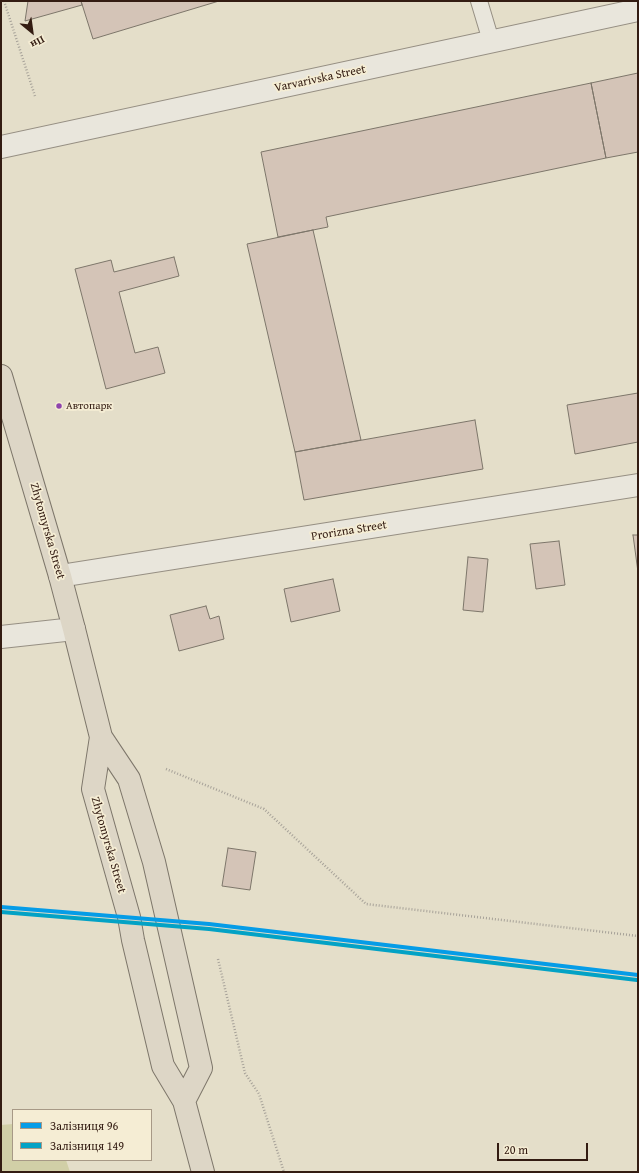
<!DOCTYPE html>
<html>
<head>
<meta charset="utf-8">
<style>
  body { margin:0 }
  #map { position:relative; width:639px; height:1173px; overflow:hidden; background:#e4dec9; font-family:"Gentium Book Plus",serif }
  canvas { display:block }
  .frame { position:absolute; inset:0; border:2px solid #331c12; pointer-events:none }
  .legend { position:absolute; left:12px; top:1109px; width:140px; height:52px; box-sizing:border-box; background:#f5edd4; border:1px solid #a79986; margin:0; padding:5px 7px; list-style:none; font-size:12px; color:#331c12 }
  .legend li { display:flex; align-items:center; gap:8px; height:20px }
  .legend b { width:20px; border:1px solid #a79986 }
  .north { position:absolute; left:12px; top:12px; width:40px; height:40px; -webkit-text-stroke:3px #f5edd4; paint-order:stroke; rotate:151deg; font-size:11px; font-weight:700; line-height:16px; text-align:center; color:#331c12 }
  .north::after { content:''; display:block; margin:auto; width:14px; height:18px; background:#331c12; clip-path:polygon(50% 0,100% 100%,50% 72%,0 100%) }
  .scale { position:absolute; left:497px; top:1143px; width:91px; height:18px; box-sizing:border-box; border:2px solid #331c12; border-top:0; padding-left:5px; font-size:12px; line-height:14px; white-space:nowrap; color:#331c12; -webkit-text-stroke:3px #f5edd4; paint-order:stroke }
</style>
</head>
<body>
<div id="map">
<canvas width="639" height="1173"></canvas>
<div class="frame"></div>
<ul class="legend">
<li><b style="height:5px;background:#059ce7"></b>Залізниця 96</li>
<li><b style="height:5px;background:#03a2c5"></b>Залізниця 149</li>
</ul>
<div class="north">Пн</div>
<div class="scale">20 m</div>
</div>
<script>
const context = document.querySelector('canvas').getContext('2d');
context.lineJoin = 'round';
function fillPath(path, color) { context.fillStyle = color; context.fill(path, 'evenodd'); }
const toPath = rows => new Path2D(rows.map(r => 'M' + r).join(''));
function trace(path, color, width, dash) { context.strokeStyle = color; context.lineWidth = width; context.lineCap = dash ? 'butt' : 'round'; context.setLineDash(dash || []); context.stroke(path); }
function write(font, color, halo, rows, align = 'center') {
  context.font = font + ' "Gentium Book Plus",serif'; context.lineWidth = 3.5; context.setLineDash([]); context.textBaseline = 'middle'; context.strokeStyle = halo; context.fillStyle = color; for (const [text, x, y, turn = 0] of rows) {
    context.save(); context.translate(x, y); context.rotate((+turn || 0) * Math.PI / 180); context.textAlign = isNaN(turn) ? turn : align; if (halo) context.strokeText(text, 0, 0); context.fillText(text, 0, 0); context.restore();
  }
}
const green = toPath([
  [13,1124,13,1160,66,1160,70,1172,1,1172,1,1125]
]);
const building = toPath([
  [28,1,81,1,82,5,25,21,28,1],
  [81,1,219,1,93,39,81,1],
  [638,73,638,152,606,158,591,83,638,73],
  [591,83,606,158,326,217,328,227,278,237,261,152,591,83],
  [313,230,361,440,295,452,247,244,313,230],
  [174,257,179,276,119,292,135,353,158,347,165,373,106,389,75,269,111,260,114,272,174,257],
  [638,393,638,442,575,454,567,405,638,393],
  [475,420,483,469,304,500,295,452,475,420],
  [633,535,638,535,638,572,633,535],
  [559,541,565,585,536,589,530,544,559,541],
  [468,557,488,559,483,612,463,610,468,557],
  [333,579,340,611,291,622,284,589,333,579],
  [206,606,210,619,219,616,224,639,179,651,170,615,206,606],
  [228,848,256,852,250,890,222,886,228,848]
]);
const path = toPath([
  [4,1,35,96],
  [166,769,264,809,366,904,638,936],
  [218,959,245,1073,259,1094,284,1172]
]);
const lane = toPath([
  [479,1,491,41]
]);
const street = toPath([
  [1,147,638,10],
  [60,576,638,485],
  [1,637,74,629]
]);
const primary = toPath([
  [1,376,60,576,74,629,101,737,93,789,129,917,133,940,163,1066,184,1101,203,1172],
  [101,737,129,779,154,862,201,1068,184,1101]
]);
const rail1 = toPath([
  [1,907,209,924,638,975]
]);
const rail2 = toPath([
  [1,912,209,929,637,980]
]);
const markers = [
  [59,406,3.5,"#8e44ad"]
];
const busNames = [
  ["Автопарк",66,406]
];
const streetNames = [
  ["Varvarivska Street",320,79,-12],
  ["Zhytomyrska Street",47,531,74],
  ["Prorizna Street",349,531,-9],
  ["Zhytomyrska Street",108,845,74]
];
fillPath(green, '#d1cfa7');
fillPath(building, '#d4c4b7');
trace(building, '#7d766a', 1);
trace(lane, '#968f83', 18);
trace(street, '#968f83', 24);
trace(primary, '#7d766a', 24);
trace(path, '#a7a299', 2.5, [1, 2]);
trace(lane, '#e9e6dc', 16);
trace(street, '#e9e6dc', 22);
trace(primary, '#ddd6c6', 22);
trace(rail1, '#059ce7', 4);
trace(rail2, '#03a2c5', 4);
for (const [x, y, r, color] of markers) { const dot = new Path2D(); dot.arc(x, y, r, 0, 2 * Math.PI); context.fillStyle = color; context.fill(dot); trace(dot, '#f5edd4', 1.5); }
write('11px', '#331c12', '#f5edd4', busNames, 'left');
write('12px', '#331c12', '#f5edd4', streetNames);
</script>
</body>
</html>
